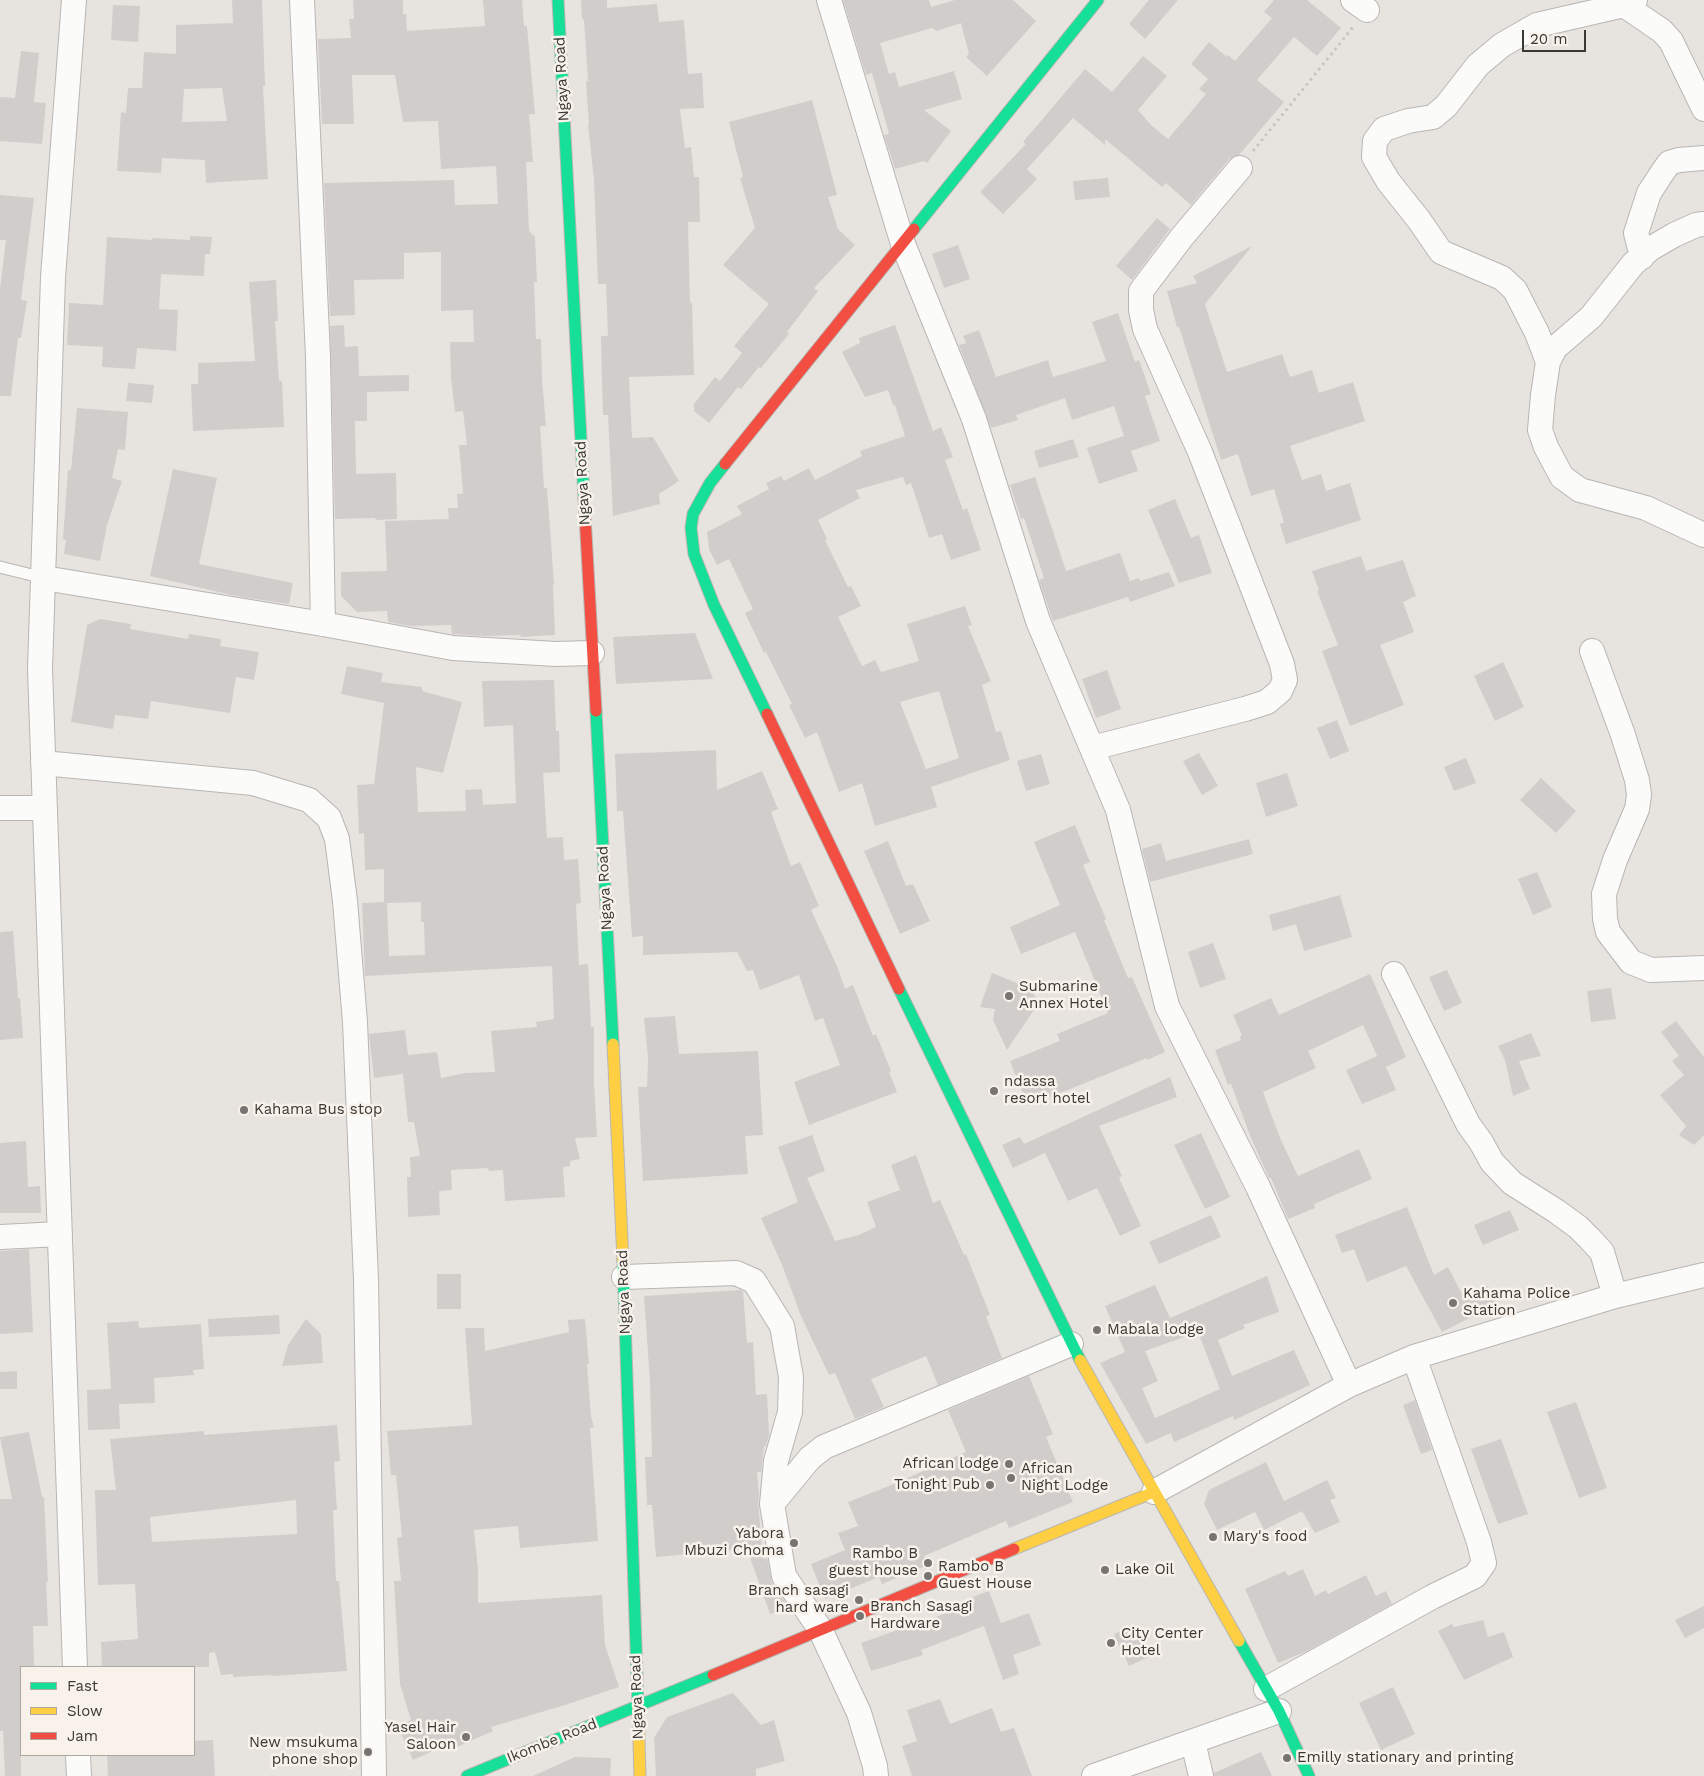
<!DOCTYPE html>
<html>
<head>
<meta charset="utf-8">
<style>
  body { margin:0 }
  #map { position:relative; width:1704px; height:1776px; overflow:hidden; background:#e7e4e0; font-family:"Work Sans",sans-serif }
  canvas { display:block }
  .legend { position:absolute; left:20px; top:1666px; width:175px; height:90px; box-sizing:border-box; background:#f8f2ea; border:1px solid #aca8a2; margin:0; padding:6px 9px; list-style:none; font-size:15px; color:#3a3835 }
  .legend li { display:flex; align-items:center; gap:10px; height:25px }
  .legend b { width:25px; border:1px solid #aca8a2 }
  .scale { position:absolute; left:1522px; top:30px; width:64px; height:22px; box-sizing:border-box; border:2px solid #3a3835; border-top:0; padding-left:6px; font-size:15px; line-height:18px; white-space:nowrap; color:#3a3835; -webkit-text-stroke:4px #f8f2ea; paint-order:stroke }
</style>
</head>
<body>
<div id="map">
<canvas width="1704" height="1776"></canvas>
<ul class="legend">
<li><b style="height:6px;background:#16e098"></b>Fast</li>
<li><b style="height:6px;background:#ffcf43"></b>Slow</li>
<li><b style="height:6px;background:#f24e42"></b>Jam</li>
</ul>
<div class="scale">20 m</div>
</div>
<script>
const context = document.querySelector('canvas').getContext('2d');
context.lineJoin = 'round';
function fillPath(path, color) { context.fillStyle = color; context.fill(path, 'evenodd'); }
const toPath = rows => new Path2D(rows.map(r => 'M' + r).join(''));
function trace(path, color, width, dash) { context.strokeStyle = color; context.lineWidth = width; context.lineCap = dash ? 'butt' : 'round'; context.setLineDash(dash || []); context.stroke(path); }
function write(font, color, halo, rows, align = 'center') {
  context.font = font + ' "Work Sans",sans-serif'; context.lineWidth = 5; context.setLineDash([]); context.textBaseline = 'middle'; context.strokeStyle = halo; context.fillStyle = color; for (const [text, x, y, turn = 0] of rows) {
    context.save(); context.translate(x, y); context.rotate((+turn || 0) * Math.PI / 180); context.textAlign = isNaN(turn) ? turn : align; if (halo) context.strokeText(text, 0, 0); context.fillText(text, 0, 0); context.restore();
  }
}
const building = toPath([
  [232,0,262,0,265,86,263,86,268,179,206,183,205,160,162,158,161,173,117,171,121,112,126,113,128,88,142,88,144,52,176,54,176,25,233,23],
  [222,88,227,121,182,122,184,89],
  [353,0,403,0,403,14,406,14,407,31,485,26,483,0,522,0,524,26,527,26,535,114,529,114,533,162,526,162,529,231,535,237,537,282,534,282,536,339,541,339,542,379,546,426,540,426,544,488,547,488,554,584,553,584,555,635,521,637,520,635,481,636,480,633,480,636,455,634,452,634,451,625,411,626,388,622,387,611,357,612,341,596,341,572,387,571,385,521,449,519,448,508,458,508,457,494,463,494,459,445,467,445,463,411,455,412,451,378,450,342,474,342,473,310,441,311,441,252,404,253,404,279,354,280,355,315,330,316,324,183,454,180,455,205,498,204,496,166,441,169,438,121,403,122,395,75,352,75,354,124,322,124,318,39,351,38,349,19,354,19],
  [581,0,607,0,607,8,657,4,659,22,684,20,688,74,702,73,704,108,680,109,685,148,691,147,694,177,699,177,700,222,688,222,690,304,692,302,694,375,629,377,632,438,653,437,679,481,659,494,660,504,613,516,608,415,603,415,602,382,601,336,608,336,606,284,598,284,594,180,588,125,589,125,586,81,588,81,584,19,582,20],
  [843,0,929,0,931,7,955,0,1013,0,1036,21,987,76,966,57,969,54,961,23,936,31,932,28,880,43,889,74,895,72,899,87,954,71,962,99,924,110,951,131,927,163,924,161,895,169,884,135,889,134,872,73,866,75],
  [1149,0,1178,0,1145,39,1129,24],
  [1274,0,1307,0,1341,28,1317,56,1294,37,1257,80,1284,102,1239,155,1229,159,1191,205,1166,183,1162,187,1105,139,1105,145,1073,118,1027,169,1037,179,1003,214,980,192,1026,144,1023,142,1085,69,1112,92,1143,56,1167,76,1138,110,1151,125,1168,139,1206,94,1199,89,1208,79,1191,64,1209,42,1227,57,1228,55,1235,61,1272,18,1264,12],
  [113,5,140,6,138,42,111,40],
  [21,51,39,53,34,102,46,103,42,144,0,141,0,97,15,98],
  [812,100,837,195,828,197,838,229,855,245,814,288,818,291,787,332,789,334,761,368,759,367,741,389,738,387,709,423,694,411,694,404,715,377,720,381,742,353,734,346,769,304,723,265,755,228,740,178,743,177,729,122],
  [1108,178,1110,197,1075,200,1073,181],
  [0,195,34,198,21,300,27,301,21,338,18,338,11,396,0,396,0,289,6,240,0,240],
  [1157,218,1170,229,1132,280,1116,266],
  [190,236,212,237,210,254,205,254,204,276,161,274,159,309,178,310,176,351,137,348,135,369,102,367,103,347,67,345,69,303,103,305,107,237,152,240,152,238,190,240],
  [958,245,970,279,944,288,932,254],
  [1252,246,1205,304,1227,372,1282,354,1290,377,1312,370,1319,393,1353,382,1365,421,1290,446,1302,480,1321,474,1326,491,1350,483,1361,520,1286,544,1280,524,1284,522,1274,489,1251,496,1238,454,1221,460,1179,327,1177,327,1167,291,1197,283,1193,276],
  [276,280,278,321,275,321,279,381,282,381,284,427,193,431,191,384,198,384,198,363,255,361,249,282],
  [1118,313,1135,362,1139,360,1151,394,1145,396,1160,441,1131,451,1138,471,1099,484,1087,448,1124,436,1114,406,1072,420,1065,398,1016,415,1018,420,991,428,959,345,966,343,963,336,979,330,996,377,1048,360,1053,377,1106,361,1092,322],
  [344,325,345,347,358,346,359,376,409,375,409,391,367,392,367,421,355,421,356,474,396,473,397,519,376,520,375,518,335,519,330,326],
  [895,325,933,431,941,427,953,457,945,460,963,510,967,508,981,550,951,560,942,534,929,538,911,483,906,485,903,477,856,490,860,498,818,520,827,539,825,540,848,587,851,586,861,606,838,617,862,666,875,660,881,672,919,661,907,624,965,606,972,625,968,626,991,681,982,685,996,732,1001,731,1010,760,931,787,937,807,875,826,862,783,839,792,817,732,805,738,789,705,792,704,766,652,764,653,745,613,753,609,729,559,717,565,709,549,707,532,742,514,737,506,769,489,766,483,781,476,784,481,809,468,815,480,862,456,860,451,905,436,895,405,893,405,888,390,865,397,842,352,860,343,859,338],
  [939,691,959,758,926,769,900,702],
  [128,383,154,385,152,403,126,401],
  [77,408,128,412,125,450,118,449,112,478,122,481,107,525,100,561,64,554,66,540,63,539,68,470,71,470],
  [1073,439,1079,457,1039,468,1034,451],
  [173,469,217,478,199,564,293,583,289,604,236,596,150,576],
  [1035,477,1066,571,1120,553,1130,581,1139,578,1140,581,1169,572,1175,586,1130,602,1128,597,1053,621,1039,580,1044,578,1024,518,1021,519,1010,485],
  [1175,499,1191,538,1199,535,1212,573,1179,583,1148,510],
  [1361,556,1366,571,1403,560,1416,596,1403,602,1414,632,1380,645,1404,705,1350,726,1322,651,1338,645,1317,591,1319,591,1312,571],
  [100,619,131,624,130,629,188,639,189,634,221,639,220,646,259,652,254,680,236,677,230,713,151,701,148,719,115,715,113,729,71,722,87,625],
  [695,633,713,679,616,684,613,637],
  [1503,662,1524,707,1495,721,1474,676],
  [347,666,383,673,381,682,422,687,422,691,462,702,443,773,416,767,418,812,466,811,465,790,482,789,483,805,516,803,513,725,484,727,482,681,554,680,556,731,559,731,560,772,543,773,547,838,563,837,564,860,578,859,581,903,576,904,579,965,588,964,591,1027,594,1027,594,1083,597,1137,575,1138,580,1159,570,1161,570,1166,563,1167,565,1197,505,1201,503,1170,489,1171,488,1168,451,1170,452,1190,439,1191,440,1215,408,1217,407,1177,411,1177,410,1157,420,1156,414,1122,408,1122,403,1074,374,1078,369,1034,405,1030,408,1055,437,1052,441,1078,465,1073,495,1072,491,1031,537,1027,536,1022,554,1019,552,966,365,976,362,903,384,902,384,869,365,870,364,833,359,834,357,785,374,784,384,703,341,694],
  [421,902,421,922,424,922,425,955,389,956,387,903],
  [1107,670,1121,709,1096,718,1082,679],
  [1337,720,1349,751,1330,759,1317,728],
  [716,750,717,790,762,771,778,809,771,812,791,866,800,862,819,906,811,910,837,966,845,989,853,985,873,1036,876,1034,891,1071,889,1072,897,1092,809,1125,794,1082,840,1065,823,1018,815,1021,799,975,760,990,753,970,747,971,737,952,643,955,643,936,632,937,623,811,617,811,615,754],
  [1199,753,1218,786,1202,795,1183,761],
  [1041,754,1050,784,1026,791,1017,761],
  [1466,758,1476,783,1454,791,1444,767],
  [1287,773,1298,806,1266,817,1256,783],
  [1541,778,1576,811,1556,833,1520,800],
  [1075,825,1090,862,1083,865,1106,919,1104,920,1128,978,1132,977,1165,1052,1147,1060,1147,1058,1028,1106,1010,1061,1060,1041,1057,1034,1108,1013,1075,932,1021,954,1010,927,1060,905,1034,842],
  [1249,839,1253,854,1150,882,1142,849,1161,843,1166,861],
  [888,841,906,886,913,884,930,921,900,934,864,851],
  [1537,872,1552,907,1533,915,1518,879],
  [1340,895,1352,937,1304,951,1296,924,1273,931,1269,915],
  [13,931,18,998,20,998,23,1038,0,1040,0,932],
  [1213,943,1226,979,1200,988,1188,952],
  [1447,970,1462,1003,1444,1011,1429,977],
  [992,973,1032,989,1038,1004,1007,1050,993,1020,995,1009,980,1007],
  [1370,974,1406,1057,1386,1067,1396,1090,1362,1104,1346,1070,1377,1056,1363,1025,1308,1051,1316,1068,1263,1092,1280,1138,1298,1176,1359,1149,1372,1179,1314,1204,1315,1208,1288,1219,1271,1178,1269,1178,1251,1138,1231,1084,1228,1085,1215,1050,1241,1040,1240,1036,1242,1035,1233,1015,1271,998,1279,1015],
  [1611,988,1616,1019,1591,1022,1587,991],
  [675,1016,679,1054,758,1051,763,1135,745,1136,748,1174,643,1181,638,1087,647,1087,648,1058,644,1018],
  [1676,1021,1704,1057,1704,1135,1694,1145,1679,1135,1686,1126,1660,1095,1684,1075,1672,1061,1679,1056,1661,1032],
  [1531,1033,1541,1056,1519,1061,1530,1089,1513,1096,1505,1060,1498,1046],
  [1170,1077,1177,1097,1099,1126,1122,1176,1119,1178,1141,1226,1120,1236,1097,1188,1068,1201,1045,1153,1013,1168,1002,1145,1020,1137,1024,1144],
  [1201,1133,1230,1197,1205,1209,1174,1145],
  [812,1135,825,1171,807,1178,835,1241,859,1235,876,1227,867,1202,900,1190,891,1165,916,1155,933,1203,940,1200,964,1255,966,1254,990,1315,986,1316,1002,1358,938,1385,926,1356,871,1379,884,1407,855,1419,835,1373,829,1375,801,1316,782,1265,761,1218,798,1202,778,1147],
  [26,1141,28,1187,40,1186,41,1213,0,1213,0,1143],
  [1407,1207,1434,1275,1448,1267,1464,1298,1487,1286,1497,1304,1442,1332,1406,1266,1367,1282,1354,1249,1342,1253,1335,1235],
  [1510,1210,1519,1230,1483,1245,1474,1225],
  [1211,1215,1221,1237,1159,1264,1149,1242],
  [29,1249,33,1332,0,1334,0,1251],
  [437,1274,461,1274,461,1309,437,1309],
  [1267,1276,1279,1312,1243,1325,1245,1328,1218,1340,1232,1376,1294,1350,1310,1385,1234,1420,1233,1416,1174,1442,1171,1433,1146,1444,1100,1363,1125,1352,1105,1306,1155,1285,1170,1318],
  [1198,1332,1220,1389,1155,1418,1142,1388,1158,1381,1145,1351],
  [740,1290,743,1291,747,1343,753,1342,756,1395,767,1394,769,1435,766,1446,764,1446,761,1472,757,1472,759,1496,758,1501,763,1559,767,1558,772,1583,789,1608,770,1614,747,1549,656,1557,652,1505,647,1505,645,1457,652,1457,650,1382,644,1296],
  [279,1315,280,1334,209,1337,208,1319],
  [306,1319,321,1334,323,1363,282,1366,288,1345],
  [585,1319,589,1364,587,1364,591,1417,594,1427,590,1428,598,1541,520,1548,518,1526,474,1530,478,1569,478,1603,602,1595,605,1645,619,1687,565,1705,491,1727,493,1731,448,1751,446,1745,413,1760,398,1727,411,1720,400,1684,394,1581,401,1581,397,1538,402,1537,396,1475,391,1475,387,1431,472,1425,465,1328,484,1328,485,1351,569,1332,568,1320],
  [138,1321,139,1328,201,1324,204,1369,193,1370,194,1375,154,1378,155,1403,119,1404,120,1429,88,1430,87,1390,111,1389,107,1323],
  [17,1371,17,1389,0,1389,0,1372],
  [1029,1376,1053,1434,1046,1437,1073,1502,1009,1528,1006,1521,924,1556,928,1565,882,1584,879,1577,825,1599,811,1564,845,1550,838,1533,858,1526,848,1502,894,1484,966,1452,948,1410],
  [1415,1400,1432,1450,1421,1454,1403,1405],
  [1576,1402,1607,1488,1579,1498,1547,1412],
  [337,1425,340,1461,334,1462,337,1510,333,1510,336,1581,339,1581,347,1671,272,1676,272,1675,233,1677,233,1674,221,1675,215,1652,209,1653,209,1667,102,1667,101,1642,138,1639,135,1584,98,1585,95,1490,116,1490,110,1439,204,1431,204,1435],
  [296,1500,297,1534,152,1542,150,1517],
  [29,1432,42,1497,44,1497,48,1582,46,1582,48,1626,33,1626,34,1667,21,1667,21,1776,5,1776,3,1731,0,1731,0,1499,12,1499,0,1437],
  [1501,1439,1528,1514,1498,1524,1471,1449],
  [1266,1462,1284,1501,1327,1480,1336,1498,1330,1500,1340,1522,1315,1533,1302,1511,1264,1530,1255,1512,1217,1530,1204,1504,1209,1490],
  [1303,1569,1315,1596,1326,1590,1328,1594,1366,1575,1376,1596,1386,1591,1392,1604,1307,1651,1278,1663,1245,1589,1285,1571,1288,1576],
  [989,1591,1001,1623,1029,1613,1041,1645,1013,1655,1019,1674,1003,1680,984,1626,921,1650,923,1655,871,1671,861,1643,906,1627,907,1628,975,1602,973,1597],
  [1704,1606,1704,1628,1685,1638,1675,1620],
  [1483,1620,1488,1637,1504,1632,1513,1657,1464,1680,1438,1631,1452,1624,1454,1627],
  [1134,1625,1149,1657,1129,1666,1114,1634],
  [1393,1687,1415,1734,1381,1750,1359,1703],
  [733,1693,761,1725,774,1720,785,1761,756,1769,756,1776,656,1776,654,1738,667,1717],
  [940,1699,950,1724,992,1708,1001,1732,1014,1728,1032,1776,912,1776,902,1746,917,1741,907,1710],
  [213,1740,215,1776,108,1776,107,1755,194,1755,194,1741],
  [1261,1752,1272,1776,1214,1776,1214,1773],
  [575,1757,611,1758,610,1776,533,1776]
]);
const path = toPath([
  [1253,151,1354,26]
]);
const lane = toPath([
  [0,567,44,578]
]);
const street = toPath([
  [74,0,53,277,40,669,75,1667],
  [302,0,318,357,323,624],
  [829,0,903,244,974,419,1038,621,1118,810,1167,1006,1258,1187,1349,1385],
  [1353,0,1367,10],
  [1624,5,1662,31,1671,41,1704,109],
  [1704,224,1696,225,1674,235,1650,249,1633,264,1591,317,1555,348,1548,362,1543,395,1540,430,1546,447,1562,477,1580,490,1646,508,1704,535],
  [1642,257,1636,233,1649,193,1660,176,1669,163,1679,160,1704,158],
  [1548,362,1537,333,1515,290,1502,278,1441,252,1419,220,1388,181,1374,157,1375,141,1384,129,1408,121,1433,117,1446,106,1478,65,1502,45,1537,25,1624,5,1635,0],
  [44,578,323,624,453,648,556,654,592,653],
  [1592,651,1623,735,1637,780,1639,795,1637,809,1615,860,1604,894,1605,919,1608,932,1631,962,1651,970,1704,968],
  [1092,748,1245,709,1267,702,1280,691,1285,680,1282,664,1200,452,1145,329,1141,310,1141,291,1182,237,1240,168],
  [43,763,253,783,309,800,329,818,337,839,345,901,355,1022,366,1280,374,1776],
  [0,808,44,808],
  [1394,974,1468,1124,1481,1142,1492,1162,1512,1183,1556,1211,1578,1227,1590,1239,1602,1252,1615,1296],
  [0,1237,60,1234],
  [624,1277,736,1273,754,1281,782,1326,791,1377,790,1412,776,1461,772,1504,784,1576,820,1629,859,1713,875,1766,876,1776],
  [1154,1492,1349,1385,1414,1357,1615,1296,1704,1275],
  [772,1504,810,1458,824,1447,1071,1344],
  [1266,1689,1432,1597,1475,1576,1484,1563,1479,1542,1414,1357],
  [1193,1742,1201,1776],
  [78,1755,79,1776],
  [1094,1776,1279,1711]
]);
const fast = toPath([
  [558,0,584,498],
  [914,229,1098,0],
  [725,464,710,483,693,514,691,528,694,554,714,605,767,714],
  [596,711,613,1044],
  [899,989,1080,1360],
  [623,1261,638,1707],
  [1239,1641,1279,1711,1309,1776],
  [467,1776,713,1675]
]);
const slow = toPath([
  [613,1044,623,1261],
  [1080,1360,1239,1641],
  [1014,1549,1154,1492],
  [638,1707,640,1776]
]);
const jam = toPath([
  [725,464,914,229],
  [584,498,596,711],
  [767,714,899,989],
  [713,1675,1014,1549]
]);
const markers = [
  [1009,996,5,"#777471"],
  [994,1091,5,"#777471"],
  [244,1110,5,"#777471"],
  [1453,1303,5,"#777471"],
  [1097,1330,5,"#777471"],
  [1009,1464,5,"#777471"],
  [1011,1478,5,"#777471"],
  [990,1485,5,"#777471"],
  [1213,1537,5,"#777471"],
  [794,1543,5,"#777471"],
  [928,1563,5,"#777471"],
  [1105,1570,5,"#777471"],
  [928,1576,5,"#777471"],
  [859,1600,5,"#777471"],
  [860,1616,5,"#777471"],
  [1111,1643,5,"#777471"],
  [466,1737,5,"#777471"],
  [368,1752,5,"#777471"],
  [1287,1758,5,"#777471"]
];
const streetNames = [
  ["Ngaya Road",562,79,-93],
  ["Ngaya Road",583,483,-93],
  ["Ngaya Road",605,888,-93],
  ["Ngaya Road",624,1292,-92],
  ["Ngaya Road",637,1697,-92],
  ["Ikombe Road",552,1741,-22]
];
const poiNames = [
  ["Submarine",1019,987],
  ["Annex Hotel",1019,1004],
  ["ndassa",1004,1082],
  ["resort hotel",1004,1099],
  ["Kahama Bus stop",254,1110],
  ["Kahama Police",1463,1294],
  ["Station",1463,1311],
  ["Mabala lodge",1107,1330],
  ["African lodge",999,1464,"right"],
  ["African",1021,1469],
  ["Night Lodge",1021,1486],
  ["Tonight Pub",980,1485,"right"],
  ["Yabora",784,1534,"right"],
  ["Mbuzi Choma",784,1551,"right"],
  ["Mary's food",1223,1537],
  ["Rambo B",918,1554,"right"],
  ["guest house",918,1571,"right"],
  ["Rambo B",938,1567],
  ["Guest House",938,1584],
  ["Lake Oil",1115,1570],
  ["Branch sasagi",849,1591,"right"],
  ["hard ware",849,1608,"right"],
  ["Branch Sasagi",870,1607],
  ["Hardware",870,1624],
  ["City Center",1121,1634],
  ["Hotel",1121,1651],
  ["Yasel Hair",456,1728,"right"],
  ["Saloon",456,1745,"right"],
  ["New msukuma",358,1743,"right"],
  ["phone shop",358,1760,"right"],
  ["Emilly stationary and printing",1297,1758]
];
fillPath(building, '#d0cdcb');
trace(lane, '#b8b6b2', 13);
trace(street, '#b8b6b2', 26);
trace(fast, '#b8b6b2', 13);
trace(slow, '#b8b6b2', 13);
trace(jam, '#b8b6b2', 13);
trace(path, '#c6c5c3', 3, [2.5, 4]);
trace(lane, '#fbfbfa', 11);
trace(street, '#fbfbfa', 24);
trace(fast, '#16e098', 11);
trace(slow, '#ffcf43', 11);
trace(jam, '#f24e42', 11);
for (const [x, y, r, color] of markers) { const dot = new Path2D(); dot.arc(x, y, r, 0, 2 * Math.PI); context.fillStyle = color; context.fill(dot); trace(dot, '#f8f2ea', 2); }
write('15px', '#3a3835', '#f8f2ea', streetNames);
write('15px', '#3a3835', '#f8f2ea', poiNames, 'left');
</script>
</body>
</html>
